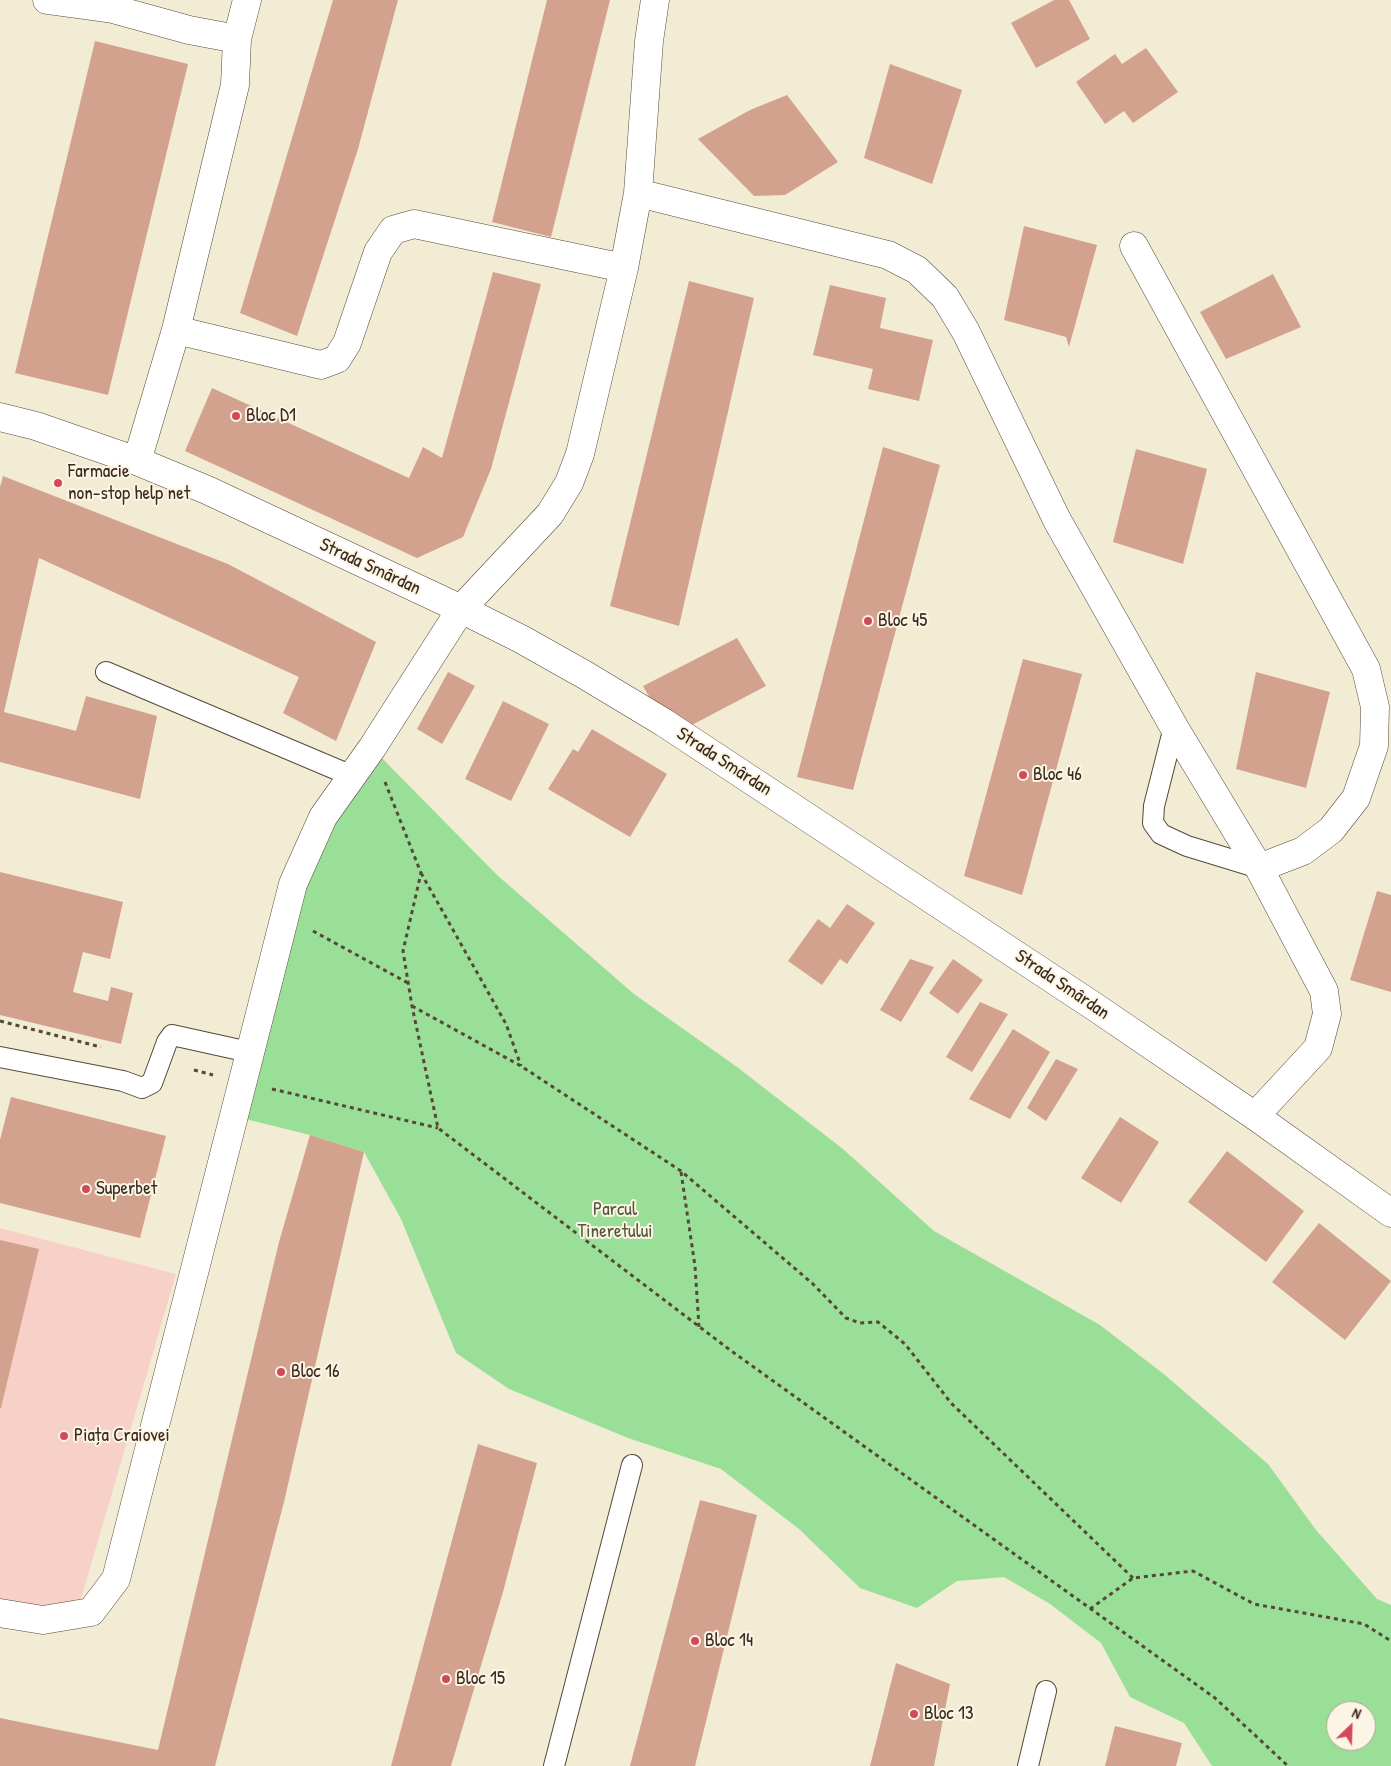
<!DOCTYPE html>
<html>
<head>
<meta charset="utf-8">
<style>
  body { margin:0 }
  #map { position:relative; width:1391px; height:1766px; overflow:hidden; background:#f3ecd4; font-family:"Patrick Hand",sans-serif }
  canvas { display:block }
  .north { position:absolute; left:1326px; top:1701px; width:50px; height:50px; box-sizing:border-box; background:#fcf5e5; border:1px solid #afa495; border-radius:50%; rotate:24deg; font-size:14px; font-weight:700; line-height:20px; text-align:center; color:#3b2a1e }
  .north::after { content:''; display:block; margin:auto; width:18px; height:22px; background:#d1495b; clip-path:polygon(50% 0,100% 100%,50% 72%,0 100%) }
</style>
</head>
<body>
<div id="map">
<canvas width="1391" height="1766"></canvas>
<div class="north">N</div>
</div>
<script>
const context = document.querySelector('canvas').getContext('2d');
context.lineJoin = 'round';
function fillPath(path, color) { context.fillStyle = color; context.fill(path, 'evenodd'); }
const toPath = rows => new Path2D(rows.map(r => 'M' + r).join(''));
function trace(path, color, width, dash) { context.strokeStyle = color; context.lineWidth = width; context.lineCap = dash ? 'butt' : 'round'; context.setLineDash(dash || []); context.stroke(path); }
function write(font, color, halo, rows, align = 'center') {
  context.font = font + ' "Patrick Hand",sans-serif'; context.lineWidth = 4; context.setLineDash([]); context.textBaseline = 'middle'; context.strokeStyle = halo; context.fillStyle = color; for (const [text, x, y, turn = 0] of rows) {
    context.save(); context.translate(x, y); context.rotate((+turn || 0) * Math.PI / 180); context.textAlign = isNaN(turn) ? turn : align; if (halo) context.strokeText(text, 0, 0); context.fillText(text, 0, 0); context.restore();
  }
}
const built = toPath([
  [0,1228,176,1274,81,1599,48,1613,0,1604]
]);
const green = toPath([
  [372,748,497,875,634,994,737,1067,843,1149,934,1231,1100,1325,1165,1375,1268,1464,1316,1530,1377,1599,1391,1605,1391,1766,1212,1766,1184,1723,1130,1697,1101,1643,1050,1604,1004,1577,957,1581,917,1608,860,1588,799,1529,721,1469,628,1438,509,1389,456,1353,401,1219,364,1152,310,1135,233,1116,281,927],
  [1336,1711,1366,1711,1366,1741,1336,1741]
]);
const building = toPath([
  [333,0,398,0,358,149,297,336,240,313],
  [547,0,610,0,551,237,492,222],
  [1054,0,1069,0,1090,39,1036,68,1011,23],
  [95,41,188,64,108,395,15,373],
  [1146,48,1178,92,1133,123,1124,111,1105,124,1076,82,1115,54,1122,64],
  [890,64,962,90,932,184,864,158],
  [787,95,838,162,785,195,754,196,698,139,750,110],
  [1024,226,1097,245,1069,347,1066,337,1004,320],
  [493,272,541,284,491,469,463,537,417,558,185,451,212,388,409,478,423,447,442,458],
  [1273,274,1301,327,1226,359,1200,312],
  [689,281,754,298,679,626,610,606],
  [830,285,886,298,880,328,933,340,919,401,868,389,873,369,813,355],
  [883,447,940,465,853,790,797,777],
  [1136,449,1207,469,1183,564,1113,542],
  [3,476,228,564,376,642,336,741,283,713,299,677,39,558,4,712,76,731,86,696,157,716,140,799,0,762,0,487],
  [737,638,766,686,690,726,655,707,643,686],
  [1023,659,1082,674,1022,895,964,876],
  [448,672,475,686,442,744,417,729],
  [1256,672,1330,692,1306,788,1236,769],
  [503,701,549,724,511,801,465,779],
  [592,729,667,774,630,837,548,789,573,749,578,752],
  [0,872,123,902,110,959,83,952,73,992,108,1001,111,987,133,993,121,1044,0,1015],
  [1377,891,1391,895,1391,992,1350,980],
  [847,904,875,923,847,964,840,959,822,985,788,961,818,919,830,928],
  [910,959,934,967,901,1022,880,1010],
  [953,959,983,980,958,1014,929,993],
  [980,1002,1008,1014,972,1072,946,1057],
  [1013,1029,1050,1052,1010,1119,969,1099],
  [1056,1059,1078,1069,1046,1121,1027,1108],
  [11,1097,166,1136,140,1238,0,1203,0,1140],
  [1120,1117,1159,1142,1121,1203,1081,1178],
  [310,1135,364,1152,284,1502,215,1766,0,1766,0,1718,158,1750,279,1242],
  [1227,1151,1304,1211,1266,1262,1188,1202],
  [1319,1223,1391,1281,1345,1340,1272,1282],
  [0,1240,39,1249,1,1408,0,1408],
  [478,1444,537,1463,503,1592,451,1766,391,1766],
  [700,1500,757,1515,695,1766,630,1766],
  [896,1663,950,1684,934,1766,870,1766],
  [1115,1726,1182,1743,1176,1766,1105,1766]
]);
const path = toPath([
  [385,782,421,873,403,951,412,1006,438,1128,730,1350,1215,1698,1288,1766],
  [421,873,506,1024,521,1066],
  [313,931,408,983],
  [412,1006,521,1066,681,1171,813,1284,846,1318,860,1323,878,1322,905,1344,951,1403,1133,1578],
  [0,1021,101,1047],
  [194,1070,213,1075],
  [272,1089,438,1128],
  [681,1172,695,1266,699,1327],
  [1090,1609,1133,1578,1193,1571,1254,1604,1364,1624,1391,1641]
]);
const service = toPath([
  [106,672,352,776],
  [1174,727,1154,806,1153,823,1161,834,1187,846,1259,868],
  [0,1057,123,1081,142,1088,152,1083,167,1042,172,1035,249,1052],
  [554,1766,632,1465],
  [1028,1766,1046,1691]
]);
const minor = toPath([
  [47,0,113,9,189,30,237,39,247,0],
  [638,193,888,255,917,270,945,297,966,332,1057,520,1174,727,1259,868,1324,991,1327,1014,1318,1048,1255,1116],
  [1134,246,1366,669,1375,707,1374,746,1356,798,1331,830,1303,851,1259,868],
  [176,330,321,365,337,359,347,343,378,252,393,230,414,224,624,268],
  [0,417,36,426,137,461,207,490,461,609,521,639,585,675,663,722,1095,1007,1255,1116,1391,1213],
  [137,461,176,330,235,85,237,39],
  [0,1613,43,1620,91,1612,116,1579,293,884,323,817,372,748,461,609,550,514,569,483,580,454,624,268,638,193,649,41,655,0]
]);
const markers = [
  [236,416,5,"#d1495b"],
  [58,483,5,"#d1495b"],
  [868,621,5,"#d1495b"],
  [1023,775,5,"#d1495b"],
  [86,1189,5,"#d1495b"],
  [281,1372,5,"#d1495b"],
  [64,1436,5,"#d1495b"],
  [695,1641,5,"#d1495b"],
  [446,1679,5,"#d1495b"],
  [914,1714,5,"#d1495b"]
];
const poiNames = [
  ["Bloc D1",246,416],
  ["Farmacie",68,472],
  ["non-stop help net",68,494],
  ["Bloc 45",878,621],
  ["Bloc 46",1033,775],
  ["Superbet",96,1189],
  ["Bloc 16",291,1372],
  ["Piața Craiovei",74,1436],
  ["Bloc 14",705,1641],
  ["Bloc 15",456,1679],
  ["Bloc 13",924,1714]
];
const streetNames = [
  ["Strada Smârdan",370,567,25],
  ["Strada Smârdan",724,762,33],
  ["Strada Smârdan",1062,985,34]
];
const parkNames = [
  ["Parcul",615,1210],
  ["Tineretului",615,1232]
];
fillPath(built, '#f7d1c7');
fillPath(green, '#9adf97');
fillPath(building, '#d2a28f');
trace(service, '#574739', 22);
trace(minor, '#574739', 29);
trace(path, '#574739', 3, [4, 4]);
trace(service, '#fff', 20);
trace(minor, '#fff', 28);
for (const [x, y, r, color] of markers) { const dot = new Path2D(); dot.arc(x, y, r, 0, 2 * Math.PI); context.fillStyle = color; context.fill(dot); trace(dot, '#fcf5e5', 2); }
write('19px', '#3b2a1e', '#fcf5e5', poiNames, 'left');
write('19px', '#3b2a1e', '#fcf5e5', streetNames);
write('19px', '#53573c', '#fcf5e5', parkNames);
</script>
</body>
</html>
